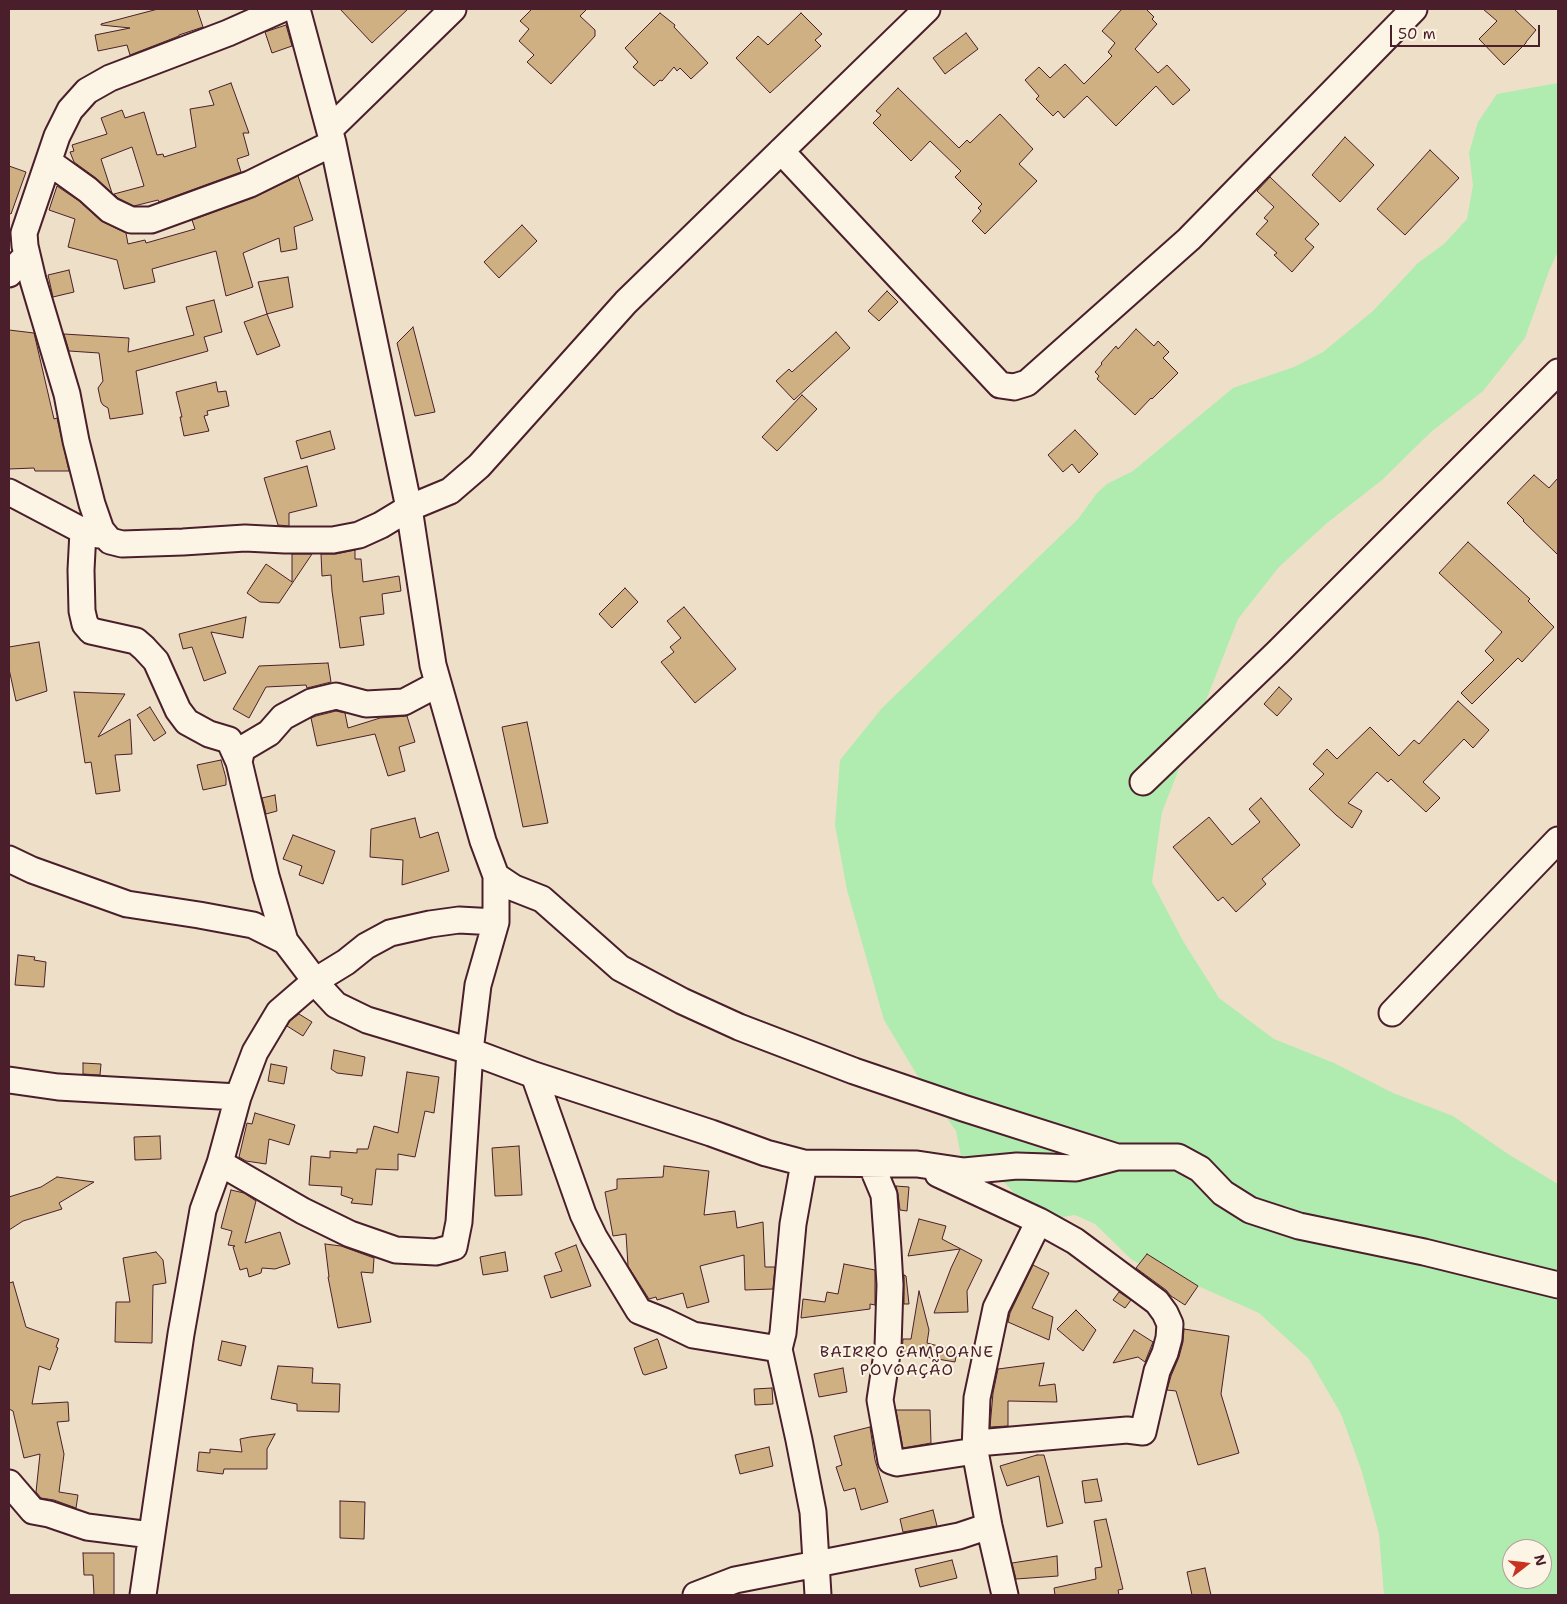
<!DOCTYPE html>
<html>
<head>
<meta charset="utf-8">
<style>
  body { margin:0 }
  #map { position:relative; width:1567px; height:1604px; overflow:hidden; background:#eee0c8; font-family:"Shantell Sans",sans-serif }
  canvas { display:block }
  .frame { position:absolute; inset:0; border:10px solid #4a1f2b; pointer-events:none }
  .north { position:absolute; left:1502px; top:1539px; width:50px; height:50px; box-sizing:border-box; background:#fcf5e5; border:1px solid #b59f9b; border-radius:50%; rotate:74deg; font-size:14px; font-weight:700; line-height:20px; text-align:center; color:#4a1f2b }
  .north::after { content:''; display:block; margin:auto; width:18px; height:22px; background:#c8321e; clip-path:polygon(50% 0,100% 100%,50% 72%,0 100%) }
  .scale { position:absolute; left:1390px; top:25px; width:150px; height:22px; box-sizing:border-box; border:2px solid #4a1f2b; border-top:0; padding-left:6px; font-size:15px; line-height:18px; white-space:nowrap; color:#4a1f2b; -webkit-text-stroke:4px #fcf5e5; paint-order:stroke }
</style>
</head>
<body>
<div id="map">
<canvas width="1567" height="1604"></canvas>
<div class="frame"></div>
<div class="north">N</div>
<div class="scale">50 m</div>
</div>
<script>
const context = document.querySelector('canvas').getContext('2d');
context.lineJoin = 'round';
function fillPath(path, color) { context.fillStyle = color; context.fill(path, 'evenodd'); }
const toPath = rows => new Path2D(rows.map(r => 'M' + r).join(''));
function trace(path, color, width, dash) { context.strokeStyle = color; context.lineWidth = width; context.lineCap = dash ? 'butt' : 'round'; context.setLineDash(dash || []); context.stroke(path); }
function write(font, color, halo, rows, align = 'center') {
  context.font = font + ' "Shantell Sans",sans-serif'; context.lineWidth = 4; context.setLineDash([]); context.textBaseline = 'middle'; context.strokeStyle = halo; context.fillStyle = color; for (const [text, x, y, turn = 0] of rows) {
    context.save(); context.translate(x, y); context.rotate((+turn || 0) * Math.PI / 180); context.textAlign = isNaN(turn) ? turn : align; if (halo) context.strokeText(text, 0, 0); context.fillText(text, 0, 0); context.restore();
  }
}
const green = toPath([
  [1558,83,1558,251,1549,271,1525,338,1483,391,1431,432,1382,480,1327,523,1279,567,1238,619,1162,812,1152,882,1183,941,1219,998,1274,1039,1334,1063,1393,1093,1453,1116,1508,1154,1558,1184,1558,1595,1384,1595,1379,1534,1362,1472,1341,1414,1309,1359,1259,1313,1198,1286,1165,1265,1141,1265,1131,1259,1095,1224,1075,1215,1039,1221,1005,1183,964,1171,956,1131,917,1075,884,1020,847,890,835,825,840,760,882,708,1078,519,1097,493,1107,484,1133,471,1233,388,1294,367,1323,352,1373,311,1418,263,1444,244,1467,219,1473,185,1469,153,1478,122,1497,94],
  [1512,1549,1542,1549,1542,1579,1512,1579]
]);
const building = toPath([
  [158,9,197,9,203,27,179,35,179,36,130,55,127,45,98,51,95,35,130,28,101,25,101,24,158,9],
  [340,9,408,9,372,43,340,9],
  [532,9,587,9,580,16,595,30,595,36,551,84,527,62,534,55,519,41,529,29,520,21,532,9],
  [1122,9,1146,9,1154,17,1152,19,1157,24,1135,49,1158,73,1167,65,1190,90,1173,105,1156,86,1116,126,1087,96,1064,118,1058,111,1053,116,1036,99,1039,96,1025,80,1039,67,1050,78,1065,64,1084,84,1112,56,1108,52,1115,43,1102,31,1122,9],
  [1483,9,1514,9,1536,30,1526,42,1526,43,1504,65,1479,39,1497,21,1483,9],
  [660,13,675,25,674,27,708,63,691,79,680,68,677,71,674,67,662,81,660,80,654,86,633,67,638,62,625,48,660,13],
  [801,13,822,34,815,40,821,46,770,93,736,58,758,36,768,45,801,13],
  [286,25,292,46,272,53,265,32,286,25],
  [966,33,978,49,945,74,933,58,966,33],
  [231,83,249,133,243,133,249,155,237,159,241,172,159,202,158,200,134,206,118,198,114,194,144,186,132,147,101,159,112,193,96,178,74,162,70,152,74,151,72,145,107,134,101,118,122,110,125,118,144,112,157,155,163,154,164,157,196,147,190,109,214,105,209,91,231,83],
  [898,88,959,148,967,140,970,143,1000,114,1033,149,1019,164,1037,181,985,234,972,221,981,211,978,208,982,204,955,177,961,171,930,141,911,161,873,123,881,115,876,111,898,88],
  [1345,137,1374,165,1340,202,1312,175,1345,137],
  [1430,150,1459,178,1405,235,1377,209,1430,150],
  [9,166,26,172,11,214,9,213,9,166],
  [298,176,313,220,294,227,297,249,281,252,279,238,243,253,253,287,226,296,216,251,152,269,155,282,124,289,117,260,68,247,75,219,49,210,57,186,79,201,101,221,126,233,128,244,145,240,146,243,195,229,192,220,255,197,298,176],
  [1270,177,1319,224,1305,239,1314,247,1292,272,1274,255,1277,253,1256,234,1268,221,1264,218,1274,207,1257,191,1270,177],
  [522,225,537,241,499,278,484,262,522,225],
  [69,270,74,292,53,297,48,275,69,270],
  [288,277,293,307,267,314,280,346,257,355,244,322,267,314,258,282,288,277],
  [887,291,898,302,879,321,868,311,887,291],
  [214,300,222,332,204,337,208,351,136,371,143,414,110,419,108,408,103,405,101,402,98,388,103,381,99,353,69,351,64,334,129,338,128,352,194,335,186,307,214,300],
  [413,327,435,412,415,416,397,343,413,327],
  [1136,329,1154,346,1158,341,1169,352,1163,358,1178,373,1152,399,1151,398,1135,415,1097,379,1099,376,1095,372,1102,364,1101,363,1116,346,1118,349,1136,329],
  [9,330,34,333,54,419,57,418,69,471,35,471,34,468,9,469,9,330],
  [836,332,850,348,794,400,776,381,789,369,792,372,836,332],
  [216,382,218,392,226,391,229,406,207,411,208,415,204,416,209,431,184,436,180,417,182,417,176,392,216,382],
  [802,395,817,409,777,451,762,437,802,395],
  [1075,430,1098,454,1079,473,1072,464,1063,472,1048,455,1075,430],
  [330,431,335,449,301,459,296,441,330,431],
  [307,466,317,506,289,513,289,526,278,525,264,478,307,466],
  [1534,475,1549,488,1558,478,1558,555,1523,521,1524,520,1507,503,1534,475],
  [1468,542,1530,599,1528,601,1554,627,1522,662,1518,658,1472,704,1461,693,1494,660,1485,651,1502,632,1439,573,1468,542],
  [355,550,355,559,361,559,363,582,399,576,401,591,382,594,384,614,360,617,364,645,340,648,332,591,331,575,322,576,321,554,336,554,355,550],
  [292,554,312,554,279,603,260,602,247,593,266,564,292,582,292,554],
  [625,588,638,602,612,628,599,614,625,588],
  [684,607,736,669,695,703,661,662,674,652,670,647,681,638,667,621,684,607],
  [246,617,243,638,211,632,226,673,204,681,192,647,183,649,179,634,246,617],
  [39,642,47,691,16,701,9,669,9,647,39,642],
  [328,663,331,682,307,688,306,685,266,687,249,718,233,709,259,666,328,663],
  [1279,687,1292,699,1277,716,1264,704,1279,687],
  [74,692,125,694,98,737,130,719,132,754,115,755,120,791,96,794,91,762,85,763,74,692],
  [1458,701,1489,730,1473,748,1464,739,1423,782,1440,798,1426,812,1391,779,1388,782,1377,772,1348,803,1362,811,1352,828,1336,815,1309,789,1324,774,1313,764,1327,749,1337,759,1370,727,1399,756,1414,740,1419,744,1458,701],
  [150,707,166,733,154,741,137,715,150,707],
  [336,711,345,713,348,728,380,718,407,716,415,742,399,747,405,771,388,776,375,734,317,746,311,718,316,716,336,711],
  [527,722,548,823,523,827,502,727,527,722],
  [221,760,226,778,226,785,203,790,197,765,221,760],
  [275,795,277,811,266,814,262,798,275,795],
  [1261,798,1300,845,1262,879,1266,884,1236,912,1223,897,1218,901,1173,847,1209,817,1232,845,1260,822,1249,809,1261,798],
  [415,818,420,838,438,832,449,871,402,885,403,860,370,857,371,829,415,818],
  [293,835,335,851,323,884,299,875,302,866,283,859,293,835],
  [18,955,35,957,34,960,46,962,44,987,15,985,18,955],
  [299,1014,312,1022,303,1036,287,1026,290,1021,299,1014],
  [334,1050,365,1057,362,1076,337,1073,331,1069,334,1050],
  [83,1063,101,1064,100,1075,83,1074,83,1063],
  [271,1064,287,1067,284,1084,268,1081,271,1064],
  [407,1072,439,1077,434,1113,425,1111,415,1157,398,1154,398,1170,376,1169,372,1205,351,1203,353,1199,341,1195,342,1187,309,1185,311,1156,330,1158,330,1151,357,1153,357,1149,368,1149,374,1126,398,1133,407,1072],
  [255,1113,295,1125,289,1145,269,1139,266,1164,246,1161,239,1157,247,1123,252,1124,255,1113],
  [160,1136,161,1159,135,1160,134,1137,160,1136],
  [519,1146,522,1195,495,1196,492,1148,519,1146],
  [664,1166,709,1171,704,1215,735,1211,737,1228,763,1222,765,1267,775,1267,773,1289,745,1290,744,1255,700,1266,709,1302,687,1308,683,1293,657,1300,656,1297,649,1299,628,1266,626,1234,613,1236,605,1192,617,1189,617,1179,663,1177,664,1166],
  [57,1177,94,1182,59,1203,62,1209,23,1221,9,1230,9,1197,41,1187,57,1177],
  [896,1186,909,1187,907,1211,900,1210,898,1194,896,1186],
  [231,1190,244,1193,256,1201,245,1243,280,1232,290,1264,275,1269,262,1268,261,1273,249,1277,247,1268,240,1270,233,1247,235,1246,228,1245,232,1231,221,1228,231,1190],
  [919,1219,946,1226,942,1239,982,1260,967,1291,968,1312,934,1313,951,1268,960,1249,908,1256,919,1219],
  [325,1244,341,1246,374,1258,373,1273,361,1272,371,1322,338,1328,328,1277,329,1277,325,1244],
  [576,1245,591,1286,551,1298,544,1276,562,1271,555,1253,576,1245],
  [156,1252,163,1260,166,1283,153,1285,152,1343,115,1342,116,1302,130,1302,123,1258,156,1252],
  [505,1252,508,1271,483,1275,480,1257,505,1252],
  [1147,1254,1198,1286,1185,1305,1171,1296,1166,1290,1136,1268,1147,1254],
  [844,1264,875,1270,875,1305,870,1304,870,1309,801,1318,803,1299,825,1302,827,1292,838,1294,844,1264],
  [1033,1265,1049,1273,1032,1308,1053,1317,1049,1340,1008,1322,1010,1313,1033,1265],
  [904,1275,906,1276,909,1304,904,1304,904,1275],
  [13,1282,26,1327,59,1339,56,1347,58,1348,50,1370,39,1366,32,1404,68,1402,69,1421,57,1422,64,1454,59,1492,78,1495,76,1508,54,1500,41,1498,36,1492,40,1454,24,1458,13,1411,9,1409,9,1283,13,1282],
  [919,1291,929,1330,927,1343,957,1351,955,1362,902,1353,903,1339,911,1339,919,1291],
  [1119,1292,1131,1300,1125,1308,1113,1300,1119,1292],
  [1076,1310,1096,1330,1083,1351,1057,1329,1076,1310],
  [1184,1329,1229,1336,1221,1394,1239,1453,1198,1465,1176,1391,1167,1390,1171,1376,1179,1357,1183,1342,1184,1329],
  [1134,1330,1153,1342,1145,1362,1138,1357,1113,1363,1134,1330],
  [657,1339,658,1340,667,1368,645,1375,643,1374,634,1348,657,1339],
  [222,1341,246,1346,241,1366,218,1360,222,1341],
  [1044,1363,1039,1386,1055,1384,1057,1402,1008,1401,1008,1426,990,1427,993,1393,998,1369,1044,1363],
  [278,1366,313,1368,312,1383,340,1384,339,1412,297,1411,297,1404,271,1399,278,1366],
  [843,1368,847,1392,819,1397,814,1374,843,1368],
  [772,1388,773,1404,755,1405,754,1389,772,1388],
  [896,1410,930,1410,931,1443,903,1448,896,1410],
  [870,1427,875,1460,888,1502,861,1510,855,1488,844,1491,836,1467,842,1465,834,1436,870,1427],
  [275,1434,267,1449,267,1469,224,1469,223,1474,197,1471,199,1452,210,1453,210,1449,242,1452,240,1439,250,1437,275,1434],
  [769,1447,773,1466,740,1474,735,1455,769,1447],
  [1037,1455,1044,1455,1063,1523,1047,1527,1039,1476,1007,1486,1000,1466,1037,1455],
  [1097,1479,1102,1501,1085,1503,1082,1481,1097,1479],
  [340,1501,365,1502,364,1539,340,1538,340,1501],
  [933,1510,937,1526,903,1532,900,1519,933,1510],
  [1106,1519,1123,1589,1118,1590,1119,1595,1055,1595,1054,1588,1096,1579,1095,1568,1102,1567,1094,1521,1106,1519],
  [83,1553,114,1553,114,1595,94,1595,93,1575,84,1575,83,1553],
  [1057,1556,1058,1576,1016,1579,1012,1563,1057,1556],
  [952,1560,957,1578,920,1587,915,1569,952,1560],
  [1205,1568,1211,1595,1192,1595,1187,1572,1205,1568]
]);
const minor = toPath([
  [282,9,228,33,110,78,87,91,70,110,57,136,24,233,25,246,33,280,67,394,76,441,92,504,101,530,110,541,122,544,183,542,245,538,285,540,333,540,359,535,381,525,409,508,450,491,479,466,626,302,927,9],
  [297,9,333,143,409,508,433,665,483,841,496,876,514,888,542,899,620,968,682,1001,739,1027,854,1071,963,1108,1117,1157,1178,1157,1200,1169,1223,1193,1250,1210,1299,1226,1424,1252,1558,1285],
  [330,129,453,9],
  [781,151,1000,385,1014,387,1027,383,1189,239,1414,9],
  [49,162,88,190,110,210,131,220,151,220,250,184,333,143],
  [9,274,27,255],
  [9,492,83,531,99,535],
  [83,531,81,570,82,611,85,624,91,631,136,641,144,648,156,661,178,710,187,722,209,734,229,740,239,762,266,876,285,941],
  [239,762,242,749,269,733,283,717,311,702,336,696,366,704,404,702,438,684],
  [1143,782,1278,652,1558,372],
  [9,859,32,870,127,904,199,915,253,925,285,941,323,991,336,1005,367,1020,470,1051,534,1075,711,1133,766,1153,804,1163,917,1164,964,1171,1017,1166,1076,1168,1117,1157],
  [1392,1013,1558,840],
  [534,1075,583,1214,594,1237,639,1311,664,1321,693,1335,779,1349],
  [9,1080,58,1087,238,1097],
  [220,1163,303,1211,350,1234,396,1250,436,1252,454,1247,459,1222,470,1051,478,985,496,922,496,876],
  [804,1163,793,1224,783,1333,779,1349,799,1440,813,1512,818,1595],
  [871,1164,884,1195,888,1250,890,1285,888,1347,880,1400,891,1461,897,1463,975,1451],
  [938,1174,1039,1221,1075,1241,1157,1302,1165,1313,1170,1324,1169,1338,1165,1353,1157,1371,1143,1432,1127,1430,977,1443],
  [9,1483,33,1511,49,1514,87,1527,151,1535],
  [143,1595,181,1334,203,1210,220,1163,238,1097,255,1052,279,1012,315,981,346,962,366,946,390,933,430,924,459,920,496,922],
  [696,1595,735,1580,959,1536,989,1526],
  [1005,1595,989,1526,975,1451,977,1398,996,1308,1039,1221]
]);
const neighbourhoodNames = [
  ["BAIRRO CAMPOANE",907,1353],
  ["POVOAÇÃO",907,1371]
];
fillPath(green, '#b0ebaf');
fillPath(building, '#cfb083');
trace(building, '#4a1f2b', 1);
trace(minor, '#4a1f2b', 29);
trace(minor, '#fcf5e5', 25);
context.letterSpacing = '1px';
write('16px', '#4a1f2b', '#fcf5e5', neighbourhoodNames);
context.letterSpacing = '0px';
</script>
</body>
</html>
